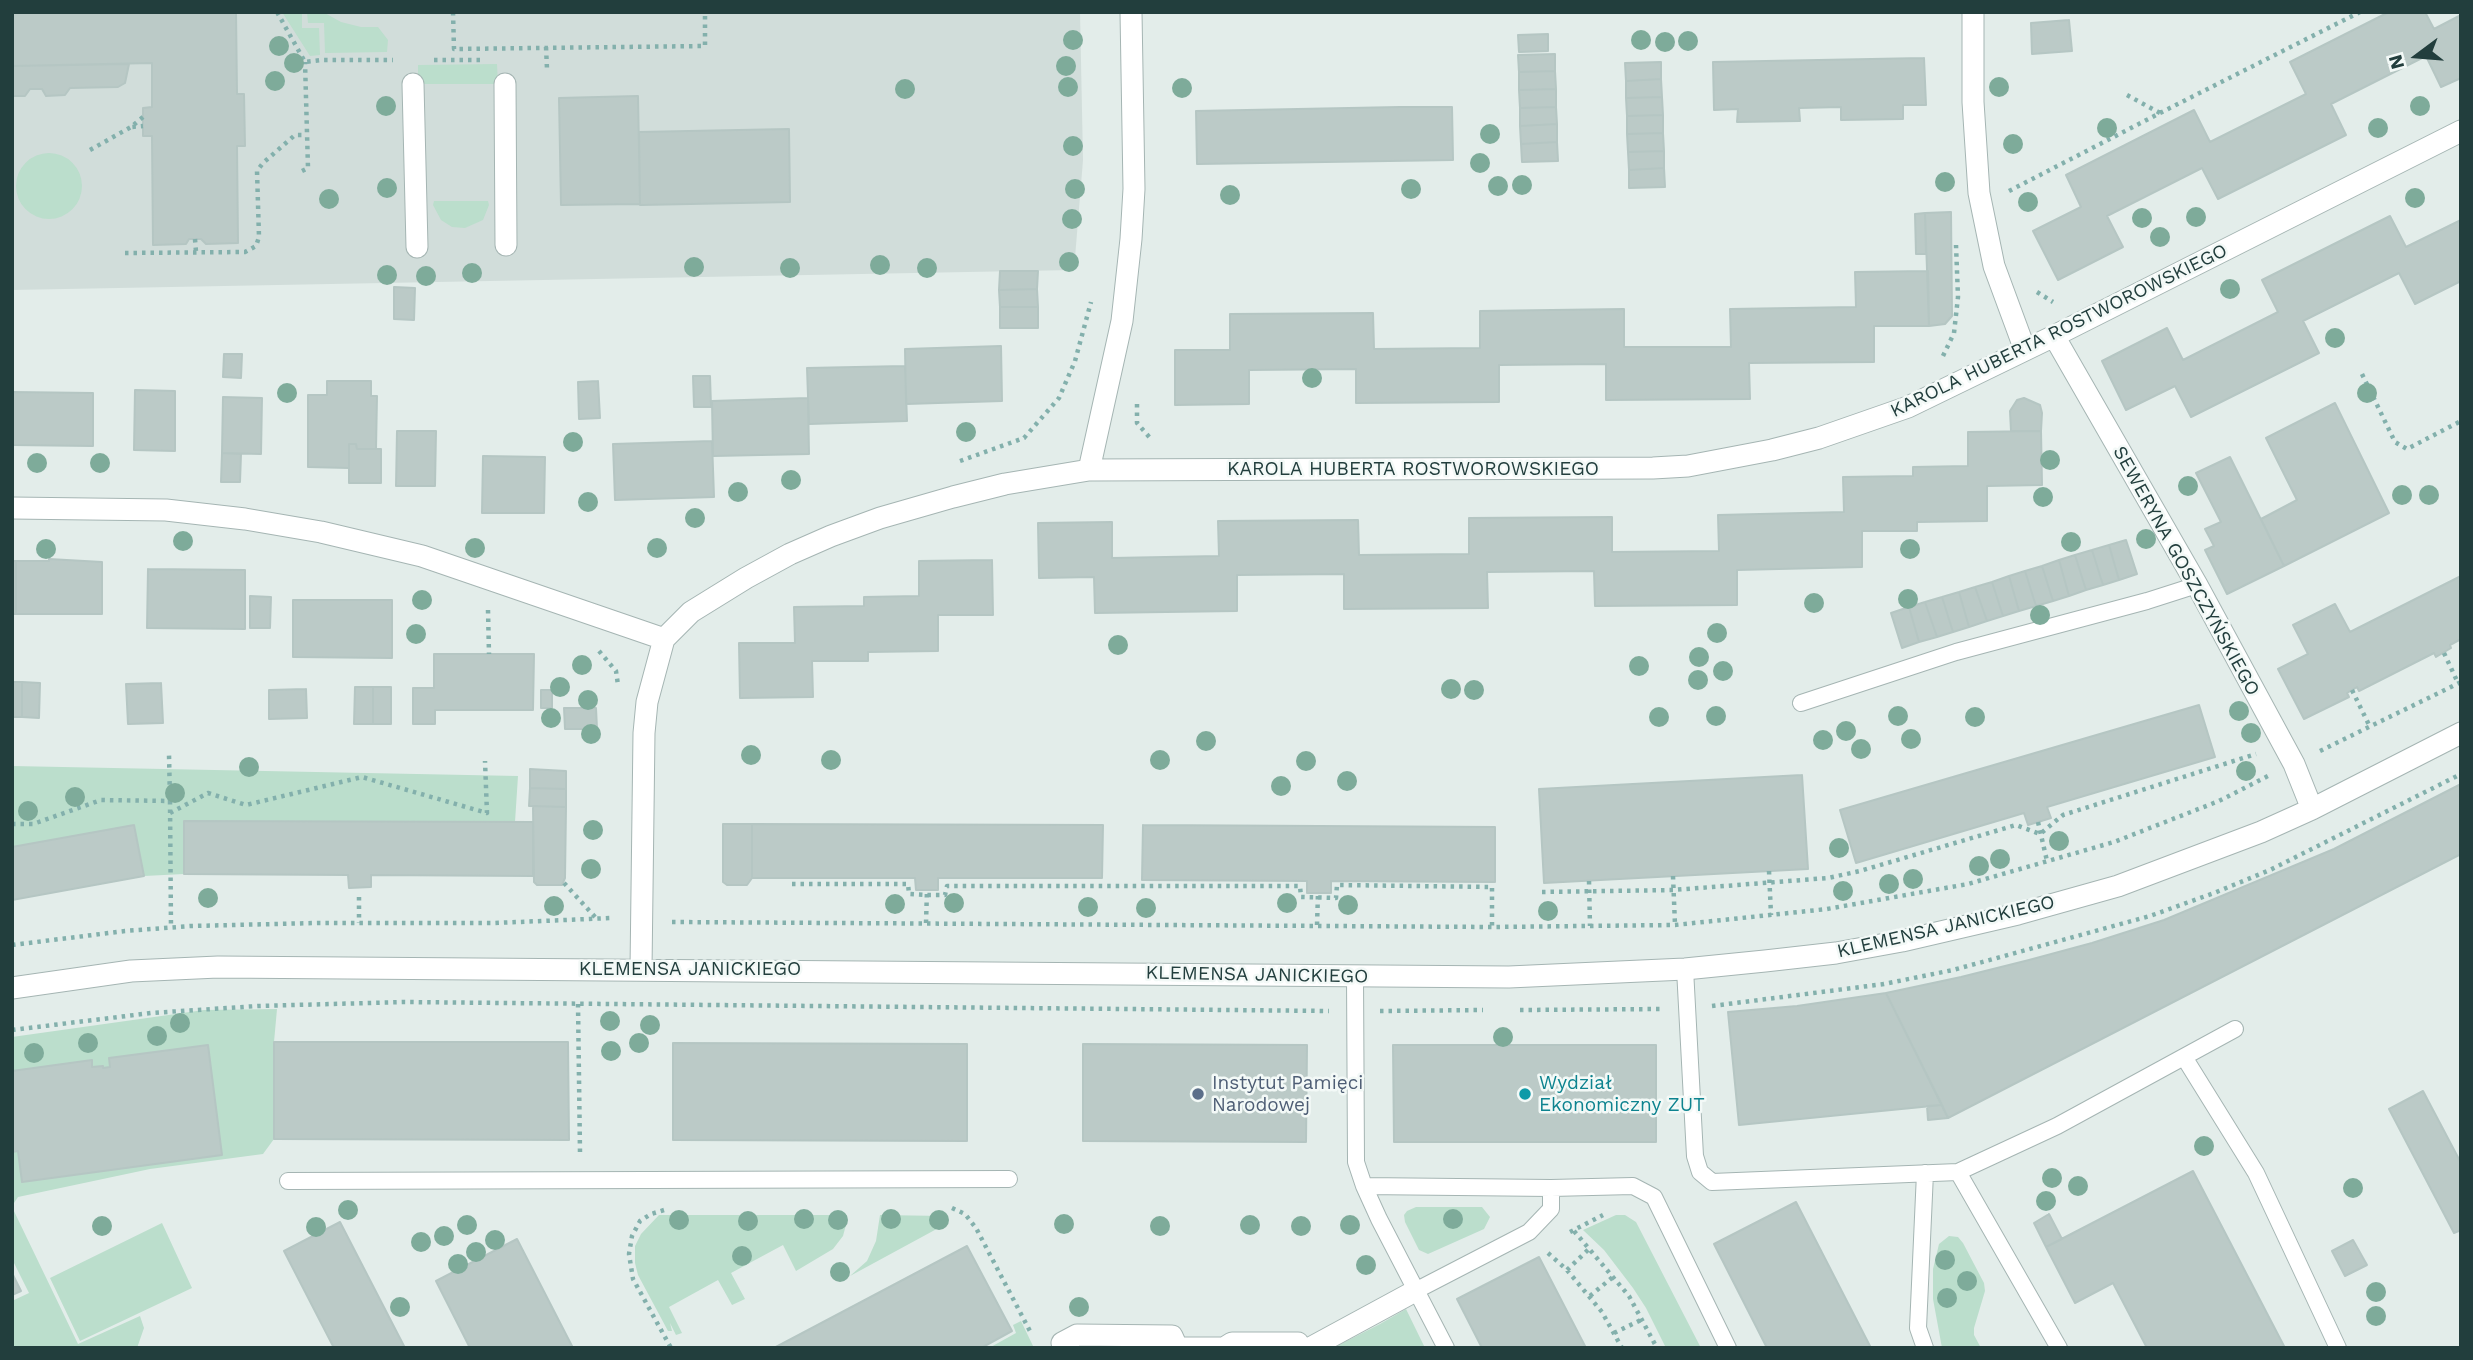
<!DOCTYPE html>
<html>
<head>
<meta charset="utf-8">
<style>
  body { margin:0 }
  #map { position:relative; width:2473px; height:1360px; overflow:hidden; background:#e3edea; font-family:"Work Sans",sans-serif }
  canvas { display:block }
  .frame { position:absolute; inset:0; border:14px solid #223e3d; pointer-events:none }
  .north { position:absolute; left:2382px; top:21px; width:70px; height:70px; -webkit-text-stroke:5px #f3f9f7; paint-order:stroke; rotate:254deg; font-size:19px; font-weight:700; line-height:28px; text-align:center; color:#223e3d }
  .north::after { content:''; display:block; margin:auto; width:24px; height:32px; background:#223e3d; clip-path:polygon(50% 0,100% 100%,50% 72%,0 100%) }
</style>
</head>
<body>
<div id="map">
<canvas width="2473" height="1360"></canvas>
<div class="frame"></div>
<div class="north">N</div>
</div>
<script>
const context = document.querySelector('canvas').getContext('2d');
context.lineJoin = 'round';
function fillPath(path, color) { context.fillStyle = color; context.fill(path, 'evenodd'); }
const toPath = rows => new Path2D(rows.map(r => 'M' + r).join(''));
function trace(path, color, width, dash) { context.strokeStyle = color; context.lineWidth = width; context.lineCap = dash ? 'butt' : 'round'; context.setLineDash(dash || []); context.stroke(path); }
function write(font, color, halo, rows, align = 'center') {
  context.font = font + ' "Work Sans",sans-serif'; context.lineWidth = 5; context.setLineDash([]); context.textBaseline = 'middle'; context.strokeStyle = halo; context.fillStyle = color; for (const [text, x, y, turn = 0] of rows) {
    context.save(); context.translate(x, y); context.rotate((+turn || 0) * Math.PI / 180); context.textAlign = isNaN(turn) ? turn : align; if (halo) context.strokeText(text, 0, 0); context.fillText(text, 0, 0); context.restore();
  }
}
const built = toPath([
  [12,12,1080,12,1083,160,1074,270,12,290]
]);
const green = toPath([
  [282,12,302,12,302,28,319,28,320,55,310,56],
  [307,12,323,12,341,22,361,27,378,27,388,40,387,52,325,53,324,23,308,23],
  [497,64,498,84,418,84,418,65],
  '16 186a33 33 0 1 1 66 0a33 33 0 1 1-66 0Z',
  [434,201,488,201,489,205,483,220,465,228,452,227,441,220,433,205],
  [12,766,518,776,515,822,184,822,184,874,144,876,134,825,12,847],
  [277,1009,274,1042,274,1139,263,1154,150,1169,18,1197,12,1206,12,1037,204,1010],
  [12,1207,78,1344,140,1316,144,1328,137,1348,12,1348,12,1301,29,1293,12,1259],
  [1416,1207,1482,1207,1490,1217,1484,1229,1428,1254,1419,1250,1405,1222,1404,1215,1407,1211],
  [659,1215,847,1215,847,1221,843,1236,833,1249,796,1271,783,1245,731,1273,745,1299,732,1305,718,1280,669,1307,682,1333,676,1335,670,1323,672,1331,668,1331,638,1275,635,1263,635,1246,641,1234],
  [880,1215,944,1216,944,1225,850,1276,867,1261,876,1241],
  [1616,1215,1625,1215,1636,1222,1701,1348,1666,1348,1646,1308,1633,1288,1604,1250,1583,1230],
  [162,1223,192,1288,80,1341,50,1278],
  [1949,1236,1958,1237,1963,1243,1984,1283,1985,1291,1974,1328,1974,1335,1981,1348,1942,1348,1933,1299,1933,1269,1939,1244],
  [1406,1309,1425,1348,1333,1348,1380,1324],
  [1021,1321,1034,1348,989,1348,1016,1333,1013,1325]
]);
const building = toPath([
  [236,12,237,94,244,94,245,146,237,146,238,243,206,244,201,239,189,239,186,244,153,245,152,136,143,136,143,108,152,107,152,63,12,66,12,13,236,12],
  [2389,12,2425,12,2434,29,2461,15,2461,78,2441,87,2426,56,2331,104,2346,135,2218,199,2202,168,2107,216,2123,247,2058,280,2033,231,2081,207,2066,175,2194,110,2210,142,2306,94,2290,62,2389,12],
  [2069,20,2072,51,2032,54,2031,23,2069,20],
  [1548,34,1548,51,1519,52,1518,35,1548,34],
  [1555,54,1555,71,1519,72,1518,55,1555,54],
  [1924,58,1926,105,1903,105,1903,119,1841,120,1841,107,1799,108,1800,121,1737,122,1738,109,1714,110,1713,62,1924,58],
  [1661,62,1661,79,1626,81,1625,63,1661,62],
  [129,64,125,83,118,87,70,88,65,95,46,96,42,89,30,89,25,96,12,96,12,66,129,64],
  [1555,71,1556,89,1519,90,1519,72,1555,71],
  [1661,79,1662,97,1626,98,1626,81,1661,79],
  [1556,89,1556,107,1520,108,1519,90,1556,89],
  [638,96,640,204,561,205,559,98,638,96],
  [1662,97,1663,115,1627,116,1626,98,1662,97],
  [1400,107,1452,107,1453,160,1197,164,1196,111,1400,107],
  [1556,107,1557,124,1520,126,1520,108,1556,107],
  [1663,115,1663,133,1627,134,1627,116,1663,115],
  [1557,124,1557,142,1521,144,1520,126,1557,124],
  [789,129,790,202,640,205,639,132,789,129],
  [1663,133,1664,151,1628,152,1627,134,1663,133],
  [1557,142,1558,161,1522,162,1521,144,1557,142],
  [1664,151,1664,168,1629,170,1628,152,1664,151],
  [1664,168,1665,187,1629,188,1629,170,1664,168],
  [1951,212,1952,316,1945,324,1929,326,1925,213,1951,212],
  [1925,213,1926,254,1916,254,1915,214,1925,213],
  [2390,216,2406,247,2461,220,2461,281,2415,304,2399,273,2303,321,2319,353,2191,417,2175,386,2126,410,2102,361,2167,328,2183,360,2278,312,2262,280,2390,216],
  [1000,271,1038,271,1037,289,999,290,1000,271],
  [1928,271,1929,326,1874,326,1874,362,1749,363,1750,399,1606,400,1606,364,1499,365,1499,402,1356,403,1356,369,1249,370,1249,404,1175,405,1175,350,1230,350,1230,314,1373,313,1374,349,1480,348,1480,311,1624,309,1624,347,1731,347,1730,309,1856,307,1855,272,1928,271],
  [394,287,415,288,414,320,394,319,394,287],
  [1037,289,1038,307,1000,307,999,290,1037,289],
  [1000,307,1038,307,1038,328,1000,328,1000,307],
  [1001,346,1002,401,906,404,905,349,1001,346],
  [224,354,242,354,241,378,223,377,224,354],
  [905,366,907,421,809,424,807,368,905,366],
  [693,376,710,376,711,407,694,407,693,376],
  [327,381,371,381,371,396,377,396,376,449,357,449,356,444,349,444,349,468,308,467,308,395,327,395,327,381],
  [598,381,600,418,579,419,578,382,598,381],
  [135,390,175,391,175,451,134,450,135,390],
  [12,392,93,393,93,446,12,445,12,392],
  [223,397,262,398,261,454,222,453,223,397],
  [808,398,809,454,713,456,712,401,808,398],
  [2024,398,2040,405,2042,413,2041,431,2011,431,2010,411,2017,400,2024,398],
  [2335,403,2389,513,2284,566,2261,519,2297,500,2266,438,2335,403],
  [397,431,436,431,435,486,396,486,397,431],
  [2041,431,2042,485,1987,486,1987,521,1917,522,1917,531,1862,531,1862,567,1737,570,1737,605,1595,606,1594,571,1487,572,1488,608,1344,609,1344,574,1237,575,1237,611,1095,613,1094,577,1039,578,1038,523,1112,522,1112,558,1219,556,1218,521,1358,520,1359,555,1469,554,1469,518,1612,517,1612,552,1719,551,1718,515,1844,512,1843,477,1913,476,1913,467,1968,466,1968,432,2041,431],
  [712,441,714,497,615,500,613,444,712,441],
  [349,444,356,444,357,449,381,449,381,483,349,483,349,444],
  [222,453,241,454,240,482,221,482,222,453],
  [483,456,545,457,544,513,482,513,483,456],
  [2230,457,2284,566,2227,594,2205,550,2214,546,2205,529,2221,522,2196,473,2230,457],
  [2126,540,2137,574,2119,580,2109,545,2126,540],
  [2109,545,2119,580,2103,585,2092,550,2109,545],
  [2092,550,2103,585,2086,590,2075,555,2092,550],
  [2075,555,2086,590,2069,596,2059,560,2075,555],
  [49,559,102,562,102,614,16,614,16,561,49,561,49,559],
  [992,560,993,615,938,615,938,651,868,652,868,661,812,661,813,697,740,698,739,643,795,643,794,607,864,606,864,597,919,596,919,561,992,560],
  [2059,560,2069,596,2053,601,2042,566,2059,560],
  [12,561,16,561,16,614,12,614,12,561],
  [2042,566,2053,601,2036,606,2025,571,2042,566],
  [148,569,245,570,245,629,147,628,148,569],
  [2025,571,2036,606,2019,611,2009,576,2025,571],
  [2009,576,2019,611,2003,616,1992,582,2009,576],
  [2461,576,2461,639,2450,645,2451,648,2436,657,2434,653,2359,691,2357,687,2347,693,2349,697,2304,719,2278,669,2308,654,2293,625,2335,604,2350,632,2461,576],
  [1992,582,2003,616,1987,621,1975,587,1992,582],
  [1975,587,1987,621,1969,627,1959,592,1975,587],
  [1959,592,1969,627,1953,632,1942,597,1959,592],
  [250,596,271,597,270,628,250,628,250,596],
  [1942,597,1953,632,1937,637,1925,602,1942,597],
  [293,600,392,600,392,658,293,657,293,600],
  [1925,602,1937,637,1919,642,1909,607,1925,602],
  [1909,607,1919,642,1902,648,1891,613,1909,607],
  [434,654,534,654,533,710,435,710,435,724,413,724,413,688,434,688,434,654],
  [12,682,22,682,22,717,12,717,12,682],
  [22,682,40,683,39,718,22,717,22,682],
  [161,683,163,723,128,724,126,684,161,683],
  [355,687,373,687,373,724,354,724,355,687],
  [373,687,391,687,391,724,373,724,373,687],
  [306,689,307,718,269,719,269,690,306,689],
  [541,690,552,690,552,708,541,708,541,690],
  [2199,705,2215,757,2047,807,2051,818,2038,822,2028,825,2024,813,1856,863,1840,810,2199,705],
  [564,708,596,708,597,729,565,729,564,708],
  [530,769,566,771,566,789,530,788,530,769],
  [1802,775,1808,869,1544,883,1539,789,1802,775],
  [2461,784,2461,854,1948,1118,1886,993,1961,977,2029,960,2092,943,2164,920,2334,849,2461,784],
  [530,788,566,789,566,807,529,806,530,788],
  [533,806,566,807,565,878,562,885,537,885,534,882,533,806],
  [184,821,533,822,533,876,371,875,371,887,349,888,348,875,184,874,184,821],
  [723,824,752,824,752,878,747,885,727,885,723,882,723,824],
  [752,824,1103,825,1102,878,938,878,938,890,916,890,915,878,752,878,752,824],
  [134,825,144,876,12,900,12,847,134,825],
  [1143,825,1495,827,1495,882,1331,881,1331,893,1307,893,1307,881,1142,880,1143,825],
  [1886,993,1942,1105,1739,1125,1728,1012,1797,1006,1886,993],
  [274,1042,568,1042,569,1140,274,1139,274,1042],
  [673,1043,967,1044,967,1141,673,1140,673,1043],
  [1083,1044,1307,1045,1306,1142,1083,1141,1083,1044],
  [208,1045,222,1155,22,1182,18,1151,12,1152,12,1071,92,1060,92,1067,103,1066,103,1068,110,1067,109,1058,208,1045],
  [1393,1045,1656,1045,1656,1142,1394,1142,1393,1045],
  [2423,1091,2461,1163,2461,1230,2454,1233,2389,1109,2423,1091],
  [1942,1105,1948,1118,1928,1120,1927,1106,1942,1105],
  [2193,1171,2285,1348,2147,1348,2113,1283,2075,1303,2046,1247,2193,1171],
  [1796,1202,1871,1348,1767,1348,1714,1244,1796,1202],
  [2049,1214,2062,1239,2046,1247,2034,1223,2049,1214],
  [340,1222,405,1348,334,1348,284,1251,340,1222],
  [517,1239,573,1348,470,1348,436,1281,517,1239],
  [2353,1240,2367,1265,2345,1276,2332,1251,2353,1240],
  [967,1246,1012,1331,981,1348,774,1348,967,1246],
  [1539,1257,1586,1348,1482,1348,1457,1299,1539,1257],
  [12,1273,21,1291,12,1295,12,1273]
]);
const path = toPath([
  [277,12,305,62,322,60,393,60],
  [453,12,454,49,705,46,705,12],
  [546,47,547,69],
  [434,60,484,60],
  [2160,113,2360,12],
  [143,117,131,127,143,126],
  [90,150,131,127],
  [302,171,308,168,305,62],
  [2009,191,2160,113,2125,94],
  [195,239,196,252],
  [125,253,245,252,256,246,259,237,257,171,263,163,295,135,306,135],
  [2037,292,2053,302],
  [1943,356,1954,333,1958,297,1956,245],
  [2362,374,2395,442,2407,449,2461,421],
  [1137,404,1137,423,1151,439],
  [960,461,1024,438,1059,398,1075,361,1091,302],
  [488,610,489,654],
  [599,651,616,671,618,685],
  [2444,653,2458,683],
  [2352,690,2370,727],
  [2320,751,2461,682],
  [170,801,171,928],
  [170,813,208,793,246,805,362,777,487,813,485,761],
  [2038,822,2047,861],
  [12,824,33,824,101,800,170,801,169,754],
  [1769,871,1771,915],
  [1673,876,1675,925],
  [1589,881,1590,926],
  [564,883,596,918],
  [792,884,908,884,909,894,927,895,945,895,947,886,1300,886,1301,897,1336,898,1337,885,1492,887,1492,927],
  [1542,892,1673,890,1828,878,1860,871,2016,825,2040,834,2063,815,2256,754],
  [359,897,359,923],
  [672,922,1492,927,1675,925,1827,909,1968,884,2114,842,2219,801,2268,776],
  [926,923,927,890],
  [1317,925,1318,893],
  [12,945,125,931,191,926,317,923,495,923,611,918,611,916],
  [578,1004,580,1153],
  [1712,1006,1884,984,1953,970,2150,916,2214,893,2270,870,2461,774],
  [1520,1010,1662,1009],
  [1380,1011,1483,1010],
  [12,1030,151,1013,258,1006,405,1002,1329,1011],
  [952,1208,965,1214,976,1228,1032,1335],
  [664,1210,651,1214,640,1221,632,1236,629,1254,633,1279,671,1348],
  [1574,1231,1629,1296,1657,1348],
  [1570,1232,1603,1215],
  [1548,1253,1567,1270,1602,1312,1622,1348],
  [1567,1270,1590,1248],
  [1590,1296,1614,1276],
  [1614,1333,1643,1319]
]);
const service = toPath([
  [1801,703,1956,652,2147,601,2197,585],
  [1685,969,1695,1156,1700,1172,1712,1182,1958,1172,2057,1126,2235,1029],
  [1355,976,1356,1162,1364,1186,1379,1219,1446,1348],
  [2184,1057,2256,1173,2338,1348],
  [1958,1172,2059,1348],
  [1925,1173,1918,1328,1925,1348],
  [288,1181,1009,1179],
  [1364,1186,1551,1188,1633,1186,1654,1197,1728,1348],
  [1417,1290,1529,1232,1551,1209,1551,1188]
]);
const pedestrian = toPath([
  [1062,1343,1077,1335,1172,1336,1177,1347],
  [1175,1348,1223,1348],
  [1224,1348,1232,1343,1298,1343,1301,1348],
  [1310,1348,1417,1290]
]);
const minor = toPath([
  [1973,12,1973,102,1979,193,1994,266,2025,350],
  [413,84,417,247],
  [505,84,506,245],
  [2054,336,2197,585,2294,764,2312,809],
  [1089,470,1122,321,1131,239,1134,189,1131,12],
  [12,508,166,510,245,519,321,532,422,556,664,639],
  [641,969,644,733,647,702,664,639,691,612,746,578,790,554,831,536,880,518,953,497,1005,484,1089,470,1653,468,1688,466,1772,450,1819,438,1908,407,2054,336,2461,131],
  [12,988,131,971,218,967,1509,977,1685,969,1765,961,1836,953,1902,941,2018,914,2118,886,2261,832,2312,809,2461,733]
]);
const trees = [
  [1073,40],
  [1641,40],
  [1688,41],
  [1665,42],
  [279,46],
  [294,63],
  [1066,66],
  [275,81],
  [1068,87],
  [1999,87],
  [1182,88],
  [905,89],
  [386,106],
  [2420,106],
  [2107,128],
  [2378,128],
  [1490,134],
  [2013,144],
  [1073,146],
  [1480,163],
  [1945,182],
  [1522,185],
  [1498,186],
  [387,188],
  [1075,189],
  [1411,189],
  [1230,195],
  [2415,198],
  [329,199],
  [2028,202],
  [2196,217],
  [2142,218],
  [1072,219],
  [2160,237],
  [1069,262],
  [880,265],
  [694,267],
  [790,268],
  [927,268],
  [472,273],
  [387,275],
  [426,276],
  [2230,289],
  [2335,338],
  [1312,378],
  [287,393],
  [2367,393],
  [966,432],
  [573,442],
  [2050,460],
  [37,463],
  [100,463],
  [791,480],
  [2188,486],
  [738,492],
  [2402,495],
  [2429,495],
  [2043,497],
  [588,502],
  [695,518],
  [2146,539],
  [183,541],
  [2071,542],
  [475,548],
  [657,548],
  [46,549],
  [1910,549],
  [1908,599],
  [422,600],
  [1814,603],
  [2040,615],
  [1717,633],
  [416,634],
  [1118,645],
  [1699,657],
  [582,665],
  [1639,666],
  [1723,671],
  [1698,680],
  [560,687],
  [1451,689],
  [1474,690],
  [588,700],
  [2239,711],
  [1716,716],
  [1898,716],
  [1659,717],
  [1975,717],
  [551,718],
  [1846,731],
  [2251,733],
  [591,734],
  [1911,739],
  [1823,740],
  [1206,741],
  [1861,749],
  [751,755],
  [831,760],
  [1160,760],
  [1306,761],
  [249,767],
  [2246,771],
  [1347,781],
  [1281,786],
  [175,793],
  [75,797],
  [28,811],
  [593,830],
  [2059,841],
  [1839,848],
  [2000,859],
  [1979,866],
  [591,869],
  [1913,879],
  [1889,884],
  [1843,891],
  [208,898],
  [954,903],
  [1287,903],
  [895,904],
  [1348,905],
  [554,906],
  [1088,907],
  [1146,908],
  [1548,911],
  [610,1021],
  [180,1023],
  [650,1025],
  [157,1036],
  [1503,1037],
  [88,1043],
  [639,1043],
  [611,1051],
  [34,1053],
  [2204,1146],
  [2052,1178],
  [2078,1186],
  [2353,1188],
  [2046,1201],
  [348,1210],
  [804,1219],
  [891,1219],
  [1453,1219],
  [679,1220],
  [838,1220],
  [939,1220],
  [748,1221],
  [1064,1224],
  [467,1225],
  [1250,1225],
  [1350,1225],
  [102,1226],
  [1160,1226],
  [1301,1226],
  [316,1227],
  [444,1236],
  [495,1240],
  [421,1242],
  [476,1252],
  [742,1256],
  [1945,1260],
  [458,1264],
  [1366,1265],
  [840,1272],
  [1967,1281],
  [2376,1292],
  [1947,1298],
  [400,1307],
  [1079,1307],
  [2376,1316]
];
const markers = [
  [1198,1094,7,"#5c6f8a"],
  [1525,1094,7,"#0f9aa8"]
];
const streetNames = [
  ["KAROLA HUBERTA ROSTWOROWSKIEGO",2059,331,-26],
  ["KAROLA HUBERTA ROSTWOROWSKIEGO",1413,469],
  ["SEWERYNA GOSZCZYŃSKIEGO",2186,571,61],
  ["KLEMENSA JANICKIEGO",1946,927,-13],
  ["KLEMENSA JANICKIEGO",690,969],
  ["KLEMENSA JANICKIEGO",1257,975,1]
];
const serviceNames = [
  ["Instytut Pamięci",1212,1083],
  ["Narodowej",1212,1105]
];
const cultureNames = [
  ["Wydział",1539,1083],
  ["Ekonomiczny ZUT",1539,1105]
];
fillPath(built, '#d1ddda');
fillPath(green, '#bbdecc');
fillPath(building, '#bbcac7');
trace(building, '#b5c6c3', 2);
trace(service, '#a5b5b3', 18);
trace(pedestrian, '#a5b5b3', 23);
trace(minor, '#a5b5b3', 23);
trace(path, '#83b0ac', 4.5, [3.5, 5]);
trace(service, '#fff', 16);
trace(pedestrian, '#fff', 21);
trace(minor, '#fff', 21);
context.fillStyle = '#7eab9a';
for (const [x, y] of trees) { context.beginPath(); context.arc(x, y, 10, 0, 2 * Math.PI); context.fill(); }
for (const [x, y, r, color] of markers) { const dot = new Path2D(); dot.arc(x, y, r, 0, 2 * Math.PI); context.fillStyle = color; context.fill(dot); trace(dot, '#f3f9f7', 2.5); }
write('19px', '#223e3d', '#f3f9f7', streetNames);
write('19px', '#4e5e75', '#f3f9f7', serviceNames, 'left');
write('19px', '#0d838f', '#f3f9f7', cultureNames, 'left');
</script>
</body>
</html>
